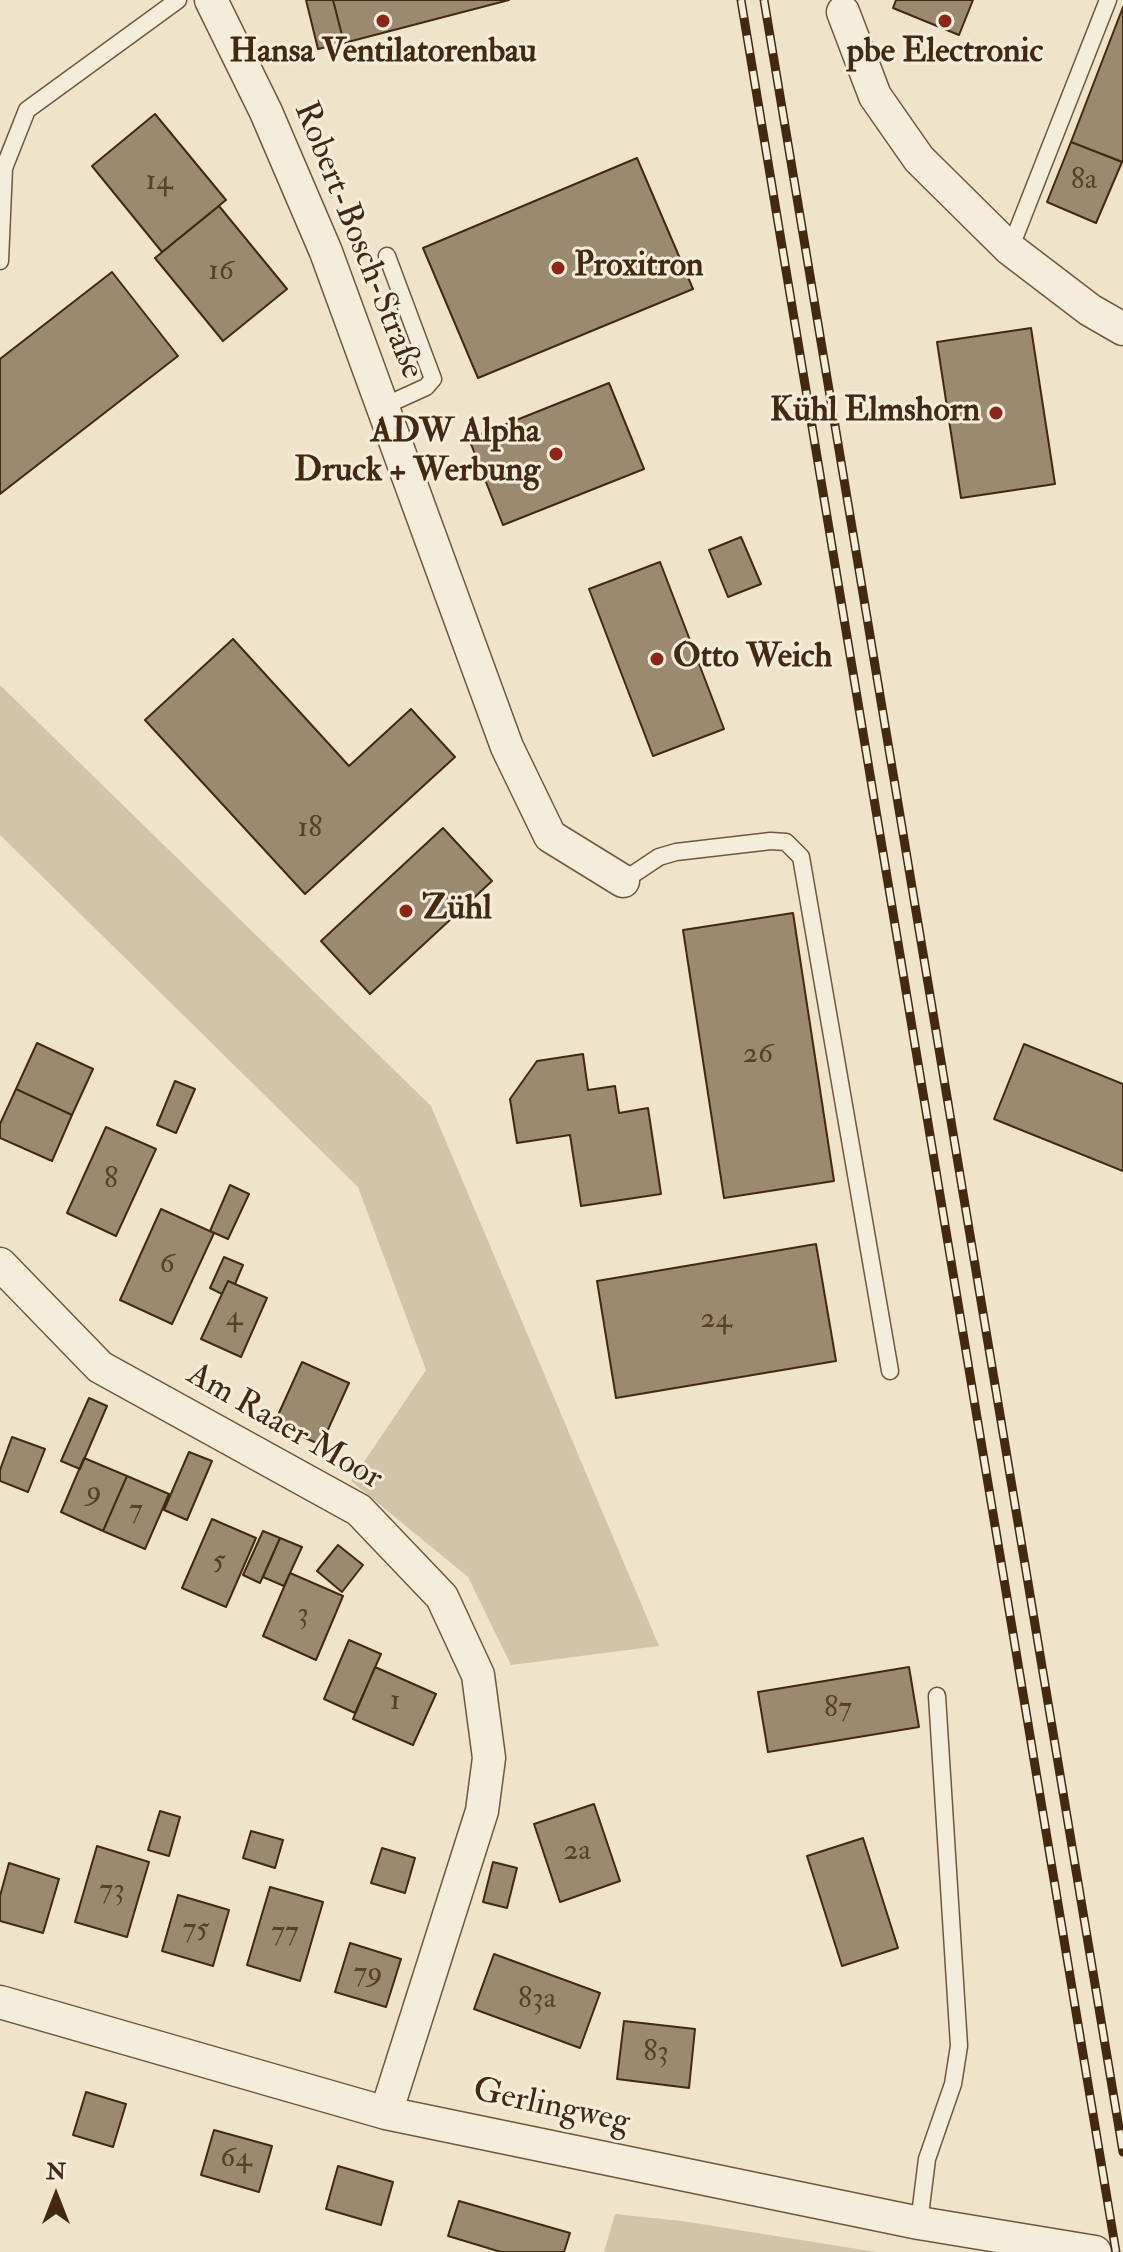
<!DOCTYPE html>
<html>
<head>
<meta charset="utf-8">
<style>
  body { margin:0 }
  #map { position:relative; width:1123px; height:2252px; overflow:hidden; background:#efe4c9; font-family:"IM FELL Double Pica",serif }
  canvas { display:block }
  .north { position:absolute; left:16px; top:2156px; width:80px; height:80px; -webkit-text-stroke:6px #f5eddc; paint-order:stroke; rotate:0deg; font-size:22px; font-weight:700; line-height:32px; text-align:center; color:#43290f }
  .north::after { content:''; display:block; margin:auto; width:28px; height:36px; background:#43290f; clip-path:polygon(50% 0,100% 100%,50% 72%,0 100%) }
</style>
</head>
<body>
<div id="map">
<canvas width="1123" height="2252"></canvas>
<div class="north">N</div>
</div>
<script>
const context = document.querySelector('canvas').getContext('2d');
context.lineJoin = 'round';
function fillPath(path, color) { context.fillStyle = color; context.fill(path, 'evenodd'); }
const toPath = rows => new Path2D(rows.map(r => 'M' + r).join(''));
function trace(path, color, width, dash) { context.strokeStyle = color; context.lineWidth = width; context.lineCap = dash ? 'butt' : 'round'; context.setLineDash(dash || []); context.stroke(path); }
function write(font, color, halo, rows, align = 'center') {
  context.font = font + ' "IM FELL Double Pica",serif'; context.lineWidth = 6; context.setLineDash([]); context.textBaseline = 'middle'; context.strokeStyle = halo; context.fillStyle = color; for (const [text, x, y, turn = 0] of rows) {
    context.save(); context.translate(x, y); context.rotate((+turn || 0) * Math.PI / 180); context.textAlign = isNaN(turn) ? turn : align; if (halo) context.strokeText(text, 0, 0); context.fillText(text, 0, 0); context.restore();
  }
}
const green = toPath([
  [0,685,431,1106,659,1646,511,1665,468,1577,351,1481,426,1370,358,1187,0,835],
  [615,2214,682,2221,876,2252,604,2252]
]);
const building = toPath([
  [306,0,333,0,344,43,318,49,306,0],
  [333,0,509,0,344,43,333,0],
  [896,0,973,0,959,35,893,8,896,0],
  [1123,7,1123,162,1071,142,1123,7],
  [155,114,226,200,162,252,92,166,155,114],
  [1071,142,1122,162,1096,223,1047,202,1071,142],
  [637,158,693,289,478,378,423,248,637,158],
  [219,206,287,289,223,341,155,258,219,206],
  [112,272,178,356,0,494,0,359,112,272],
  [1031,328,1055,484,961,498,937,342,1031,328],
  [609,383,644,469,503,525,469,439,609,383],
  [741,537,761,584,728,597,709,550,741,537],
  [660,562,724,729,653,756,589,589,660,562],
  [233,639,349,766,411,709,455,757,305,894,145,720,233,639],
  [443,828,492,881,370,994,321,941,443,828],
  [793,913,834,1181,724,1198,683,930,793,913],
  [37,1043,93,1069,72,1115,16,1089,37,1043],
  [1024,1044,1123,1084,1123,1171,994,1119,1024,1044],
  [583,1054,588,1090,615,1086,619,1113,648,1108,661,1194,581,1206,570,1135,517,1143,510,1099,537,1061,583,1054],
  [175,1081,195,1089,176,1133,157,1125,175,1081],
  [16,1089,72,1115,52,1161,0,1138,0,1124,16,1089],
  [106,1127,156,1149,116,1236,67,1213,106,1127],
  [230,1185,249,1194,228,1239,210,1231,230,1185],
  [161,1209,214,1233,172,1324,120,1300,161,1209],
  [816,1244,836,1361,616,1398,597,1281,816,1244],
  [224,1257,243,1265,235,1284,228,1281,222,1294,210,1288,224,1257],
  [228,1281,267,1298,241,1357,201,1339,228,1281],
  [302,1362,349,1383,321,1445,274,1424,302,1362],
  [89,1398,107,1406,80,1469,61,1461,89,1398],
  [12,1437,45,1449,28,1492,0,1481,0,1470,12,1437],
  [189,1452,212,1461,187,1520,164,1510,189,1452],
  [84,1458,127,1476,103,1531,61,1512,84,1458],
  [127,1476,169,1494,145,1549,103,1531,127,1476],
  [212,1519,256,1538,226,1607,182,1588,212,1519],
  [263,1531,280,1538,260,1583,243,1575,263,1531],
  [280,1538,302,1547,284,1586,263,1577,280,1538],
  [338,1545,363,1565,342,1592,317,1571,338,1545],
  [290,1573,343,1596,316,1660,263,1636,290,1573],
  [349,1640,381,1654,355,1713,324,1699,349,1640],
  [375,1667,436,1694,413,1745,353,1719,375,1667],
  [909,1667,919,1727,768,1752,758,1692,909,1667],
  [594,1804,620,1881,560,1902,534,1824,594,1804],
  [160,1811,180,1817,169,1856,148,1850,160,1811],
  [251,1831,283,1840,275,1868,243,1858,251,1831],
  [863,1838,898,1948,842,1966,807,1856,863,1838],
  [97,1846,149,1862,127,1937,75,1922,97,1846],
  [382,1848,415,1858,405,1893,371,1883,382,1848],
  [493,1862,517,1868,507,1908,483,1902,493,1862],
  [9,1863,59,1879,43,1933,0,1921,0,1896,9,1863],
  [270,1887,323,1902,300,1981,247,1965,270,1887],
  [178,1895,229,1910,213,1966,162,1951,178,1895],
  [350,1943,401,1959,386,2007,335,1992,350,1943],
  [494,1954,600,1993,580,2048,474,2009,494,1954],
  [624,2021,695,2029,689,2088,617,2079,624,2021],
  [86,2092,126,2104,113,2147,73,2135,86,2092],
  [214,2130,272,2146,259,2192,201,2175,214,2130],
  [338,2166,393,2182,381,2225,326,2209,338,2166],
  [459,2201,570,2233,564,2252,501,2252,448,2236,459,2201]
]);
const service = toPath([
  [1010,249,1108,0],
  [0,261,4,168,27,110,178,0],
  [382,407,426,387,433,379,387,256],
  [623,881,659,857,676,852,771,841,786,842,801,857,890,1371],
  [919,2223,927,2159,953,2084,959,2046,937,1696]
]);
const minor = toPath([
  [211,0,266,112,326,252,507,747,550,836,623,881],
  [843,12,875,96,919,159,1010,249,1090,310,1123,329],
  [0,1264,100,1367,359,1510,442,1597,478,1675,489,1758,482,1811,386,2113],
  [0,2002,386,2113,919,2223,1095,2252]
]);
const rail = toPath([
  [741,0,1116,2252],
  [764,0,1123,2152]
]);
const markers = [
  [383,21,8,"#8f2418"],
  [945,21,8,"#8f2418"],
  [558,268,8,"#8f2418"],
  [996,413,8,"#8f2418"],
  [556,454,8,"#8f2418"],
  [657,659,8,"#8f2418"],
  [406,911,8,"#8f2418"]
];
const numberNames = [
  ["8a",1084,182],
  ["14",159,183],
  ["16",221,273],
  ["18",310,830],
  ["26",758,1056],
  ["8",111,1181],
  ["6",167,1266],
  ["4",234,1319],
  ["24",716,1321],
  ["9",94,1494],
  ["7",136,1512],
  ["5",219,1563],
  ["3",303,1616],
  ["1",395,1703],
  ["87",838,1710],
  ["2a",577,1853],
  ["73",112,1892],
  ["75",196,1931],
  ["77",285,1934],
  ["79",368,1975],
  ["83a",537,2001],
  ["83",656,2054],
  ["64",236,2160]
];
const poiNames = [
  ["Hansa Ventilatorenbau",383,54,"center"],
  ["pbe Electronic",945,54,"center"],
  ["Proxitron",574,268],
  ["Kühl Elmshorn",980,413,"right"],
  ["ADW Alpha",540,434,"right"],
  ["Druck + Werbung",540,473,"right"],
  ["Otto Weich",673,659],
  ["Zühl",422,911]
];
const streetNames = [
  ["Robert-Bosch-Straße",357,241,68],
  ["Am Raaer Moor",284,1428,30],
  ["Gerlingweg",551,2108,12]
];
fillPath(green, '#d2c4a9');
fillPath(building, '#9c8a70');
trace(building, '#43290f', 2);
trace(service, '#6e583e', 19);
trace(minor, '#6e583e', 35);
trace(service, '#f5eddc', 16);
trace(minor, '#f5eddc', 32);
trace(rail, '#43290f', 9);
trace(rail, '#f5eddc', 6, [18]);
for (const [x, y, r, color] of markers) { const dot = new Path2D(); dot.arc(x, y, r, 0, 2 * Math.PI); context.fillStyle = color; context.fill(dot); trace(dot, '#f5eddc', 3); }
write('30px', '#594127', null, numberNames);
write('bold 34px', '#43290f', '#f5eddc', poiNames, 'left');
write('34px', '#43290f', '#f5eddc', streetNames);
</script>
</body>
</html>
